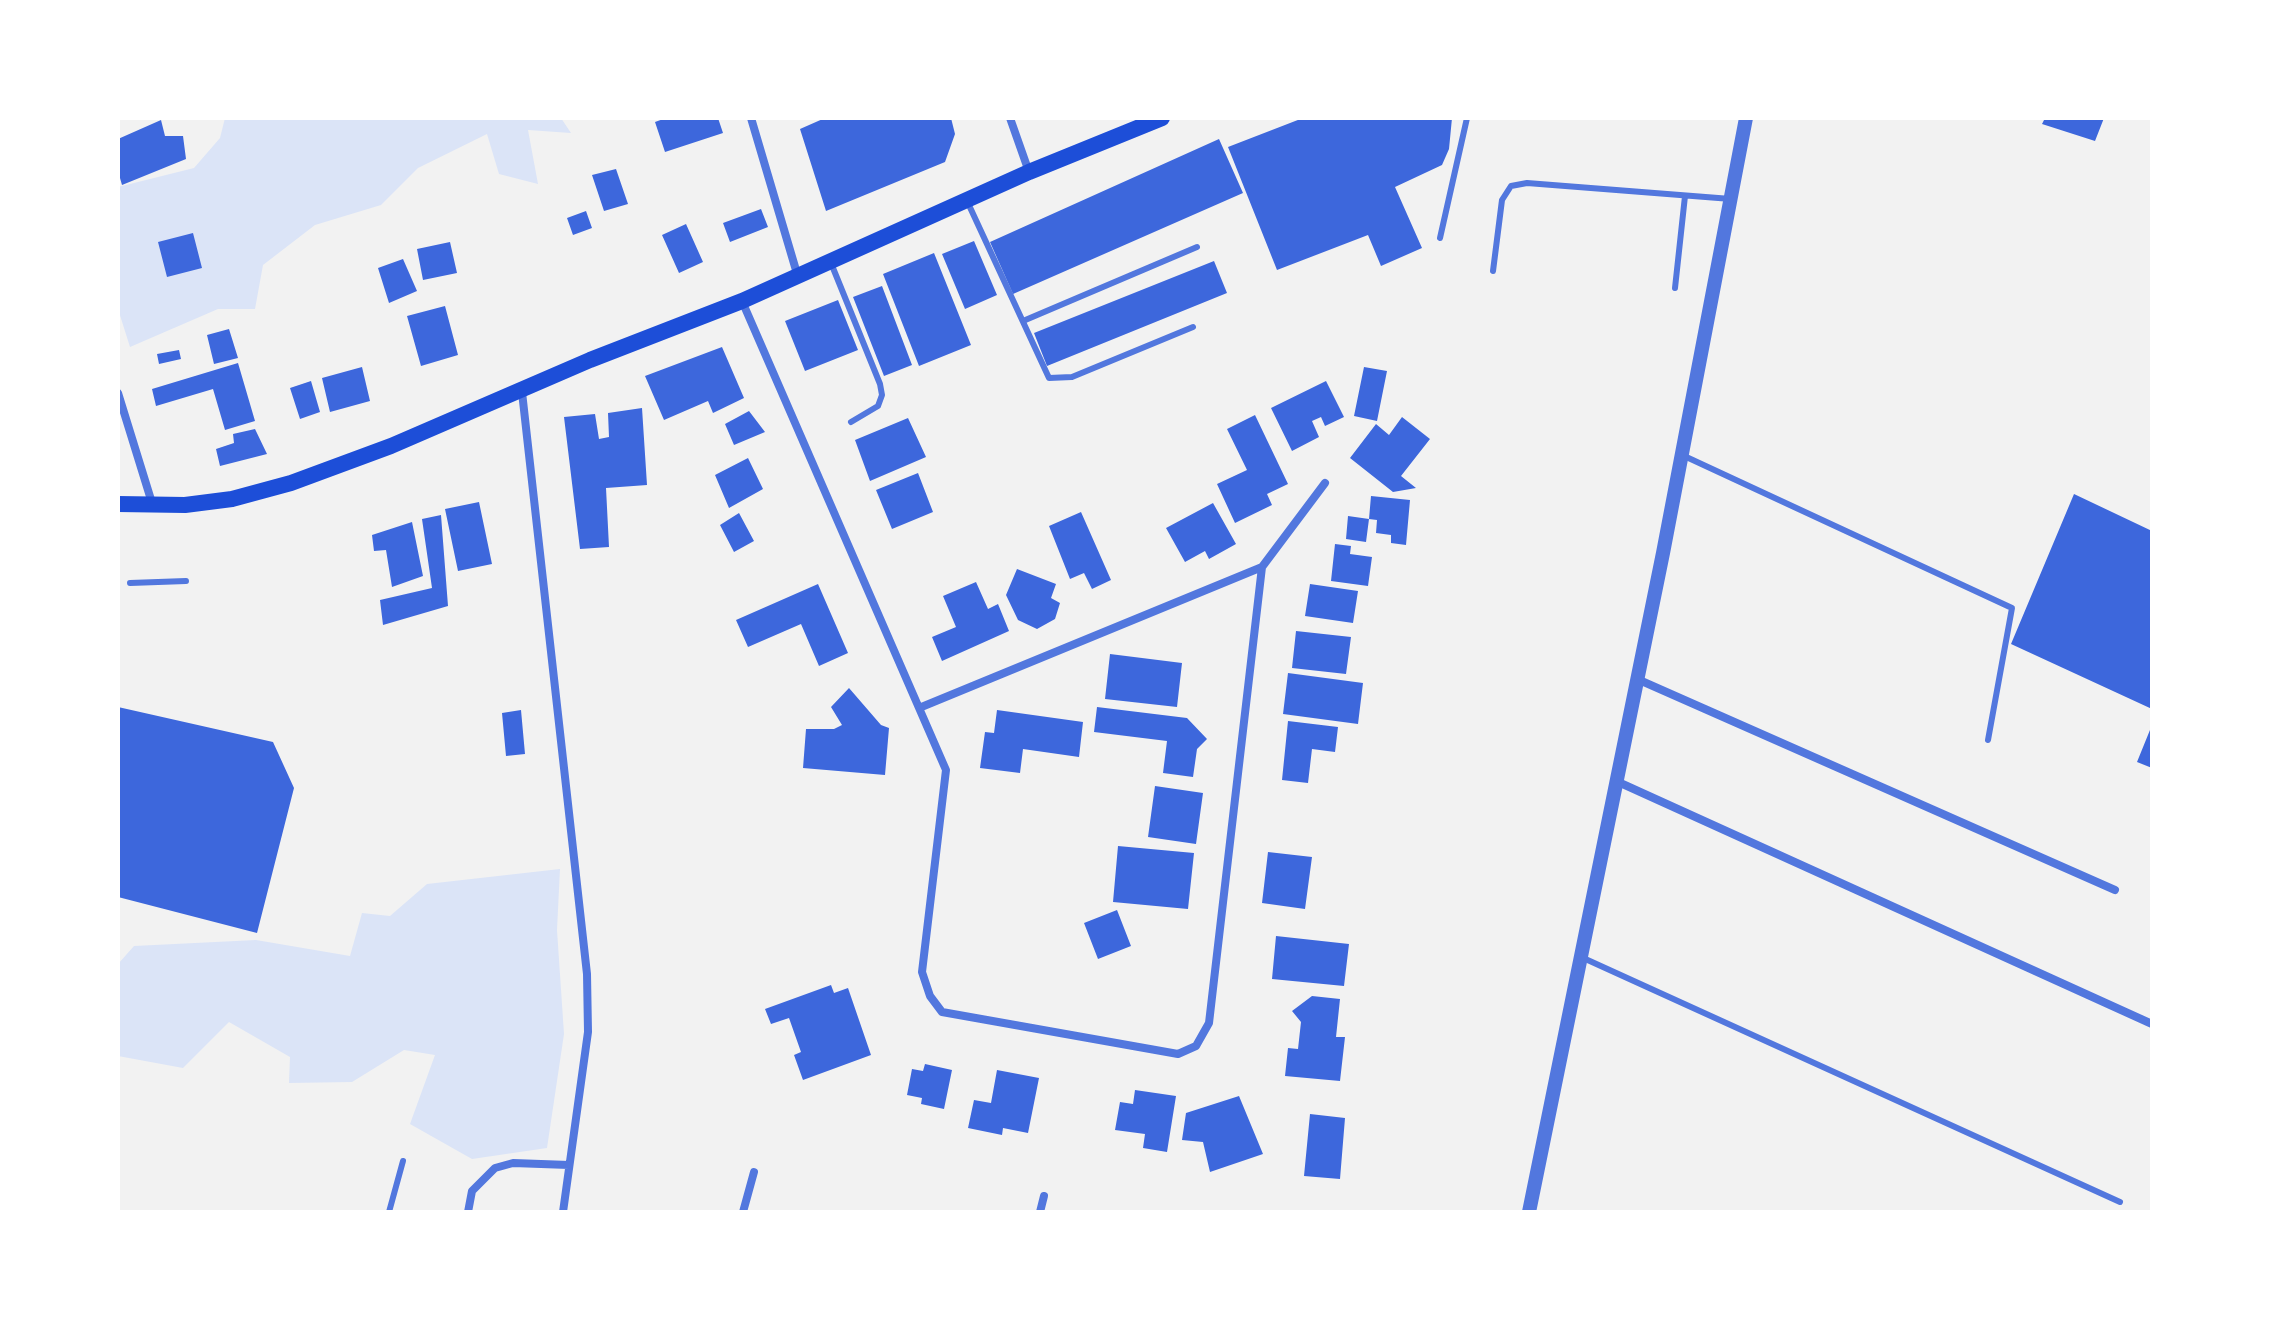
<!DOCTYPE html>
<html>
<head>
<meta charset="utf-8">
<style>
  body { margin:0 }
  #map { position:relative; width:2270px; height:1330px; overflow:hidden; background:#f2f2f2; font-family:"Source Sans 3",sans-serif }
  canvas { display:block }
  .frame { position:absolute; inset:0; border:120px solid #fff; pointer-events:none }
</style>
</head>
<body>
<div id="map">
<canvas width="2270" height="1330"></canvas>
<div class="frame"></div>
</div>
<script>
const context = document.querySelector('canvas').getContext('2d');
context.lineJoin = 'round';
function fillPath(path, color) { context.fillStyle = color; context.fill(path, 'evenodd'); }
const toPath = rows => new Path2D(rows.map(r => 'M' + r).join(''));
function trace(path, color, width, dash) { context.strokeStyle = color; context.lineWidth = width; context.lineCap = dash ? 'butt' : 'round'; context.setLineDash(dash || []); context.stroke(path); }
const green = toPath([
  [225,118,561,118,571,133,528,130,538,184,499,174,487,134,418,168,381,205,315,225,263,265,255,309,218,309,130,347,118,309,118,187,194,168,220,138],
  [560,869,557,930,564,1034,547,1148,472,1159,410,1124,435,1055,404,1050,352,1082,289,1083,290,1057,229,1022,183,1068,118,1056,118,964,134,946,256,940,350,956,362,913,390,916,427,884]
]);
const building = toPath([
  [666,118,718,118,723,133,665,152,655,122],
  [825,118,951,118,955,134,945,162,826,211,800,129],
  [1303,118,1452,118,1449,149,1442,165,1395,187,1422,248,1381,266,1368,235,1277,270,1228,147],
  [2045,118,2104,118,2095,141,2042,124],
  [161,120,165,136,183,136,186,159,122,185,118,171,118,139],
  [1219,139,1243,193,1013,294,990,242],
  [616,169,628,204,604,211,592,175],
  [761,209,768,227,730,242,723,223],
  [586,211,592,228,573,235,567,218],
  [686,224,703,262,679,273,662,235],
  [193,233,202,268,167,277,158,242],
  [974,241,997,295,965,309,942,254],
  [450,242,457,273,423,280,417,249],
  [934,253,971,345,919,366,883,274],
  [403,259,417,291,389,303,378,268],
  [1214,261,1227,293,1047,366,1034,333],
  [882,286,912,365,884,376,853,297],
  [838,300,858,350,805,371,785,321],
  [445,306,458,355,421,366,407,316],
  [229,329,238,358,214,364,207,335],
  [722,347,744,398,713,413,708,401,664,420,645,376],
  [179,350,181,359,159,364,157,354],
  [238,363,255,421,225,430,213,389,156,406,152,389],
  [362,367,370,401,330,412,322,378],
  [1364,367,1387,371,1377,421,1354,416],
  [311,381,320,412,300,419,290,388],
  [1326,381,1344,417,1325,426,1321,417,1312,421,1319,437,1292,451,1271,408],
  [642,408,647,485,606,488,609,547,580,549,564,417,595,414,599,439,609,437,608,413],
  [749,411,765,432,734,445,725,424],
  [1255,415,1288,484,1267,494,1272,505,1235,523,1217,484,1247,470,1227,429],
  [1402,417,1430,439,1401,476,1416,488,1393,492,1350,458,1376,424,1389,435],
  [908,418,926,457,870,481,855,440],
  [255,429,267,454,220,466,216,449,234,443,233,434],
  [748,458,763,489,729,508,715,475],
  [918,473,933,512,892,529,876,490],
  [2074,494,2152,531,2152,709,2011,644],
  [1371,496,1410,500,1406,545,1391,543,1391,535,1376,533,1377,520,1369,519],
  [479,502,492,564,458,571,445,509],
  [1213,503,1236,544,1209,559,1205,551,1185,562,1166,528],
  [1081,512,1111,580,1092,589,1084,573,1070,579,1049,526],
  [739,513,754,541,734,552,720,525],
  [441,515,448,606,383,625,380,600,432,588,422,519],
  [1348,516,1369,519,1366,542,1346,539],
  [412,522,423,576,392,587,386,550,374,551,372,535],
  [1335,544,1351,546,1350,554,1372,557,1368,586,1331,581],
  [1017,569,1056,584,1051,598,1060,603,1055,619,1037,629,1018,620,1006,595],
  [976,582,988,609,998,604,1009,631,942,661,932,637,956,627,943,596],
  [818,584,848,653,819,666,801,624,748,647,736,620],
  [1310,584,1358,591,1353,623,1305,616],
  [1296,631,1351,637,1346,674,1292,668],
  [1110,654,1182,663,1177,707,1105,699],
  [1288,673,1363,683,1358,724,1283,714],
  [849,688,881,725,889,728,885,775,803,768,806,729,834,729,842,725,831,707],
  [118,707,273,742,294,788,257,933,118,897],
  [1097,707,1187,718,1207,739,1197,749,1193,777,1163,773,1167,741,1094,732],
  [521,710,525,754,506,756,502,713],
  [997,710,1083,722,1079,757,1023,749,1020,773,980,768,985,732,994,733],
  [1288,721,1338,727,1335,752,1312,749,1308,783,1282,780],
  [2152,725,2152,768,2137,762],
  [1155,786,1203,793,1196,844,1148,837],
  [1118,846,1194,853,1188,909,1113,902],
  [1268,852,1312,857,1305,909,1262,903],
  [1117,910,1131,946,1098,959,1084,923],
  [1276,936,1349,944,1344,986,1272,979],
  [831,985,834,993,848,988,871,1055,803,1080,794,1055,801,1052,789,1018,771,1024,765,1009],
  [1312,996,1340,999,1336,1037,1345,1037,1340,1081,1285,1076,1288,1048,1298,1049,1301,1022,1292,1011],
  [925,1064,952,1070,944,1109,921,1104,922,1098,907,1095,912,1069,923,1071],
  [997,1070,1039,1078,1028,1133,1003,1128,1002,1135,968,1128,974,1100,991,1103],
  [1135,1090,1176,1096,1167,1152,1143,1148,1145,1134,1115,1130,1120,1102,1133,1104],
  [1239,1096,1263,1154,1210,1172,1203,1142,1182,1140,1186,1113],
  [1310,1114,1345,1118,1340,1179,1304,1176]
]);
const service = toPath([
  [968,203,1049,378,1072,377,1193,327],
  [1440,238,1467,118],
  [831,263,880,384,882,395,878,406,851,422],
  [1493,271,1502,200,1511,186,1527,183,1731,199],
  [1675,288,1685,196],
  [1023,321,1197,247],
  [1682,455,2012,608,1988,740],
  [130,583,186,581],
  [1581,957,2120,1202],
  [389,1212,403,1161]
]);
const minor = toPath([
  [751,118,798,277],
  [1010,118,1029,172],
  [742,301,946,770,922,972,930,996,942,1012,1178,1054,1196,1046,1209,1023,1262,567,1325,483],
  [522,392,587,974,588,1032,563,1212],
  [118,393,152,503],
  [1637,679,2115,890],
  [919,708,1262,567],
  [1616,781,2152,1024],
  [468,1212,472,1191,495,1168,513,1163,569,1165],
  [743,1212,754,1172],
  [1040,1212,1044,1196]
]);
const tertiary = toPath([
  [1529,1212,1663,553,1746,118]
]);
const secondary = toPath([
  [118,504,185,505,232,499,291,483,391,446,590,360,742,301,1029,172,1162,118]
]);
fillPath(green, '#dbe4f7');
fillPath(building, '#3d67dc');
trace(service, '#5277de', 6);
trace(minor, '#5277de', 8);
trace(tertiary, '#5277de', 14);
trace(secondary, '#1d4ed8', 16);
</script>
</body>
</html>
